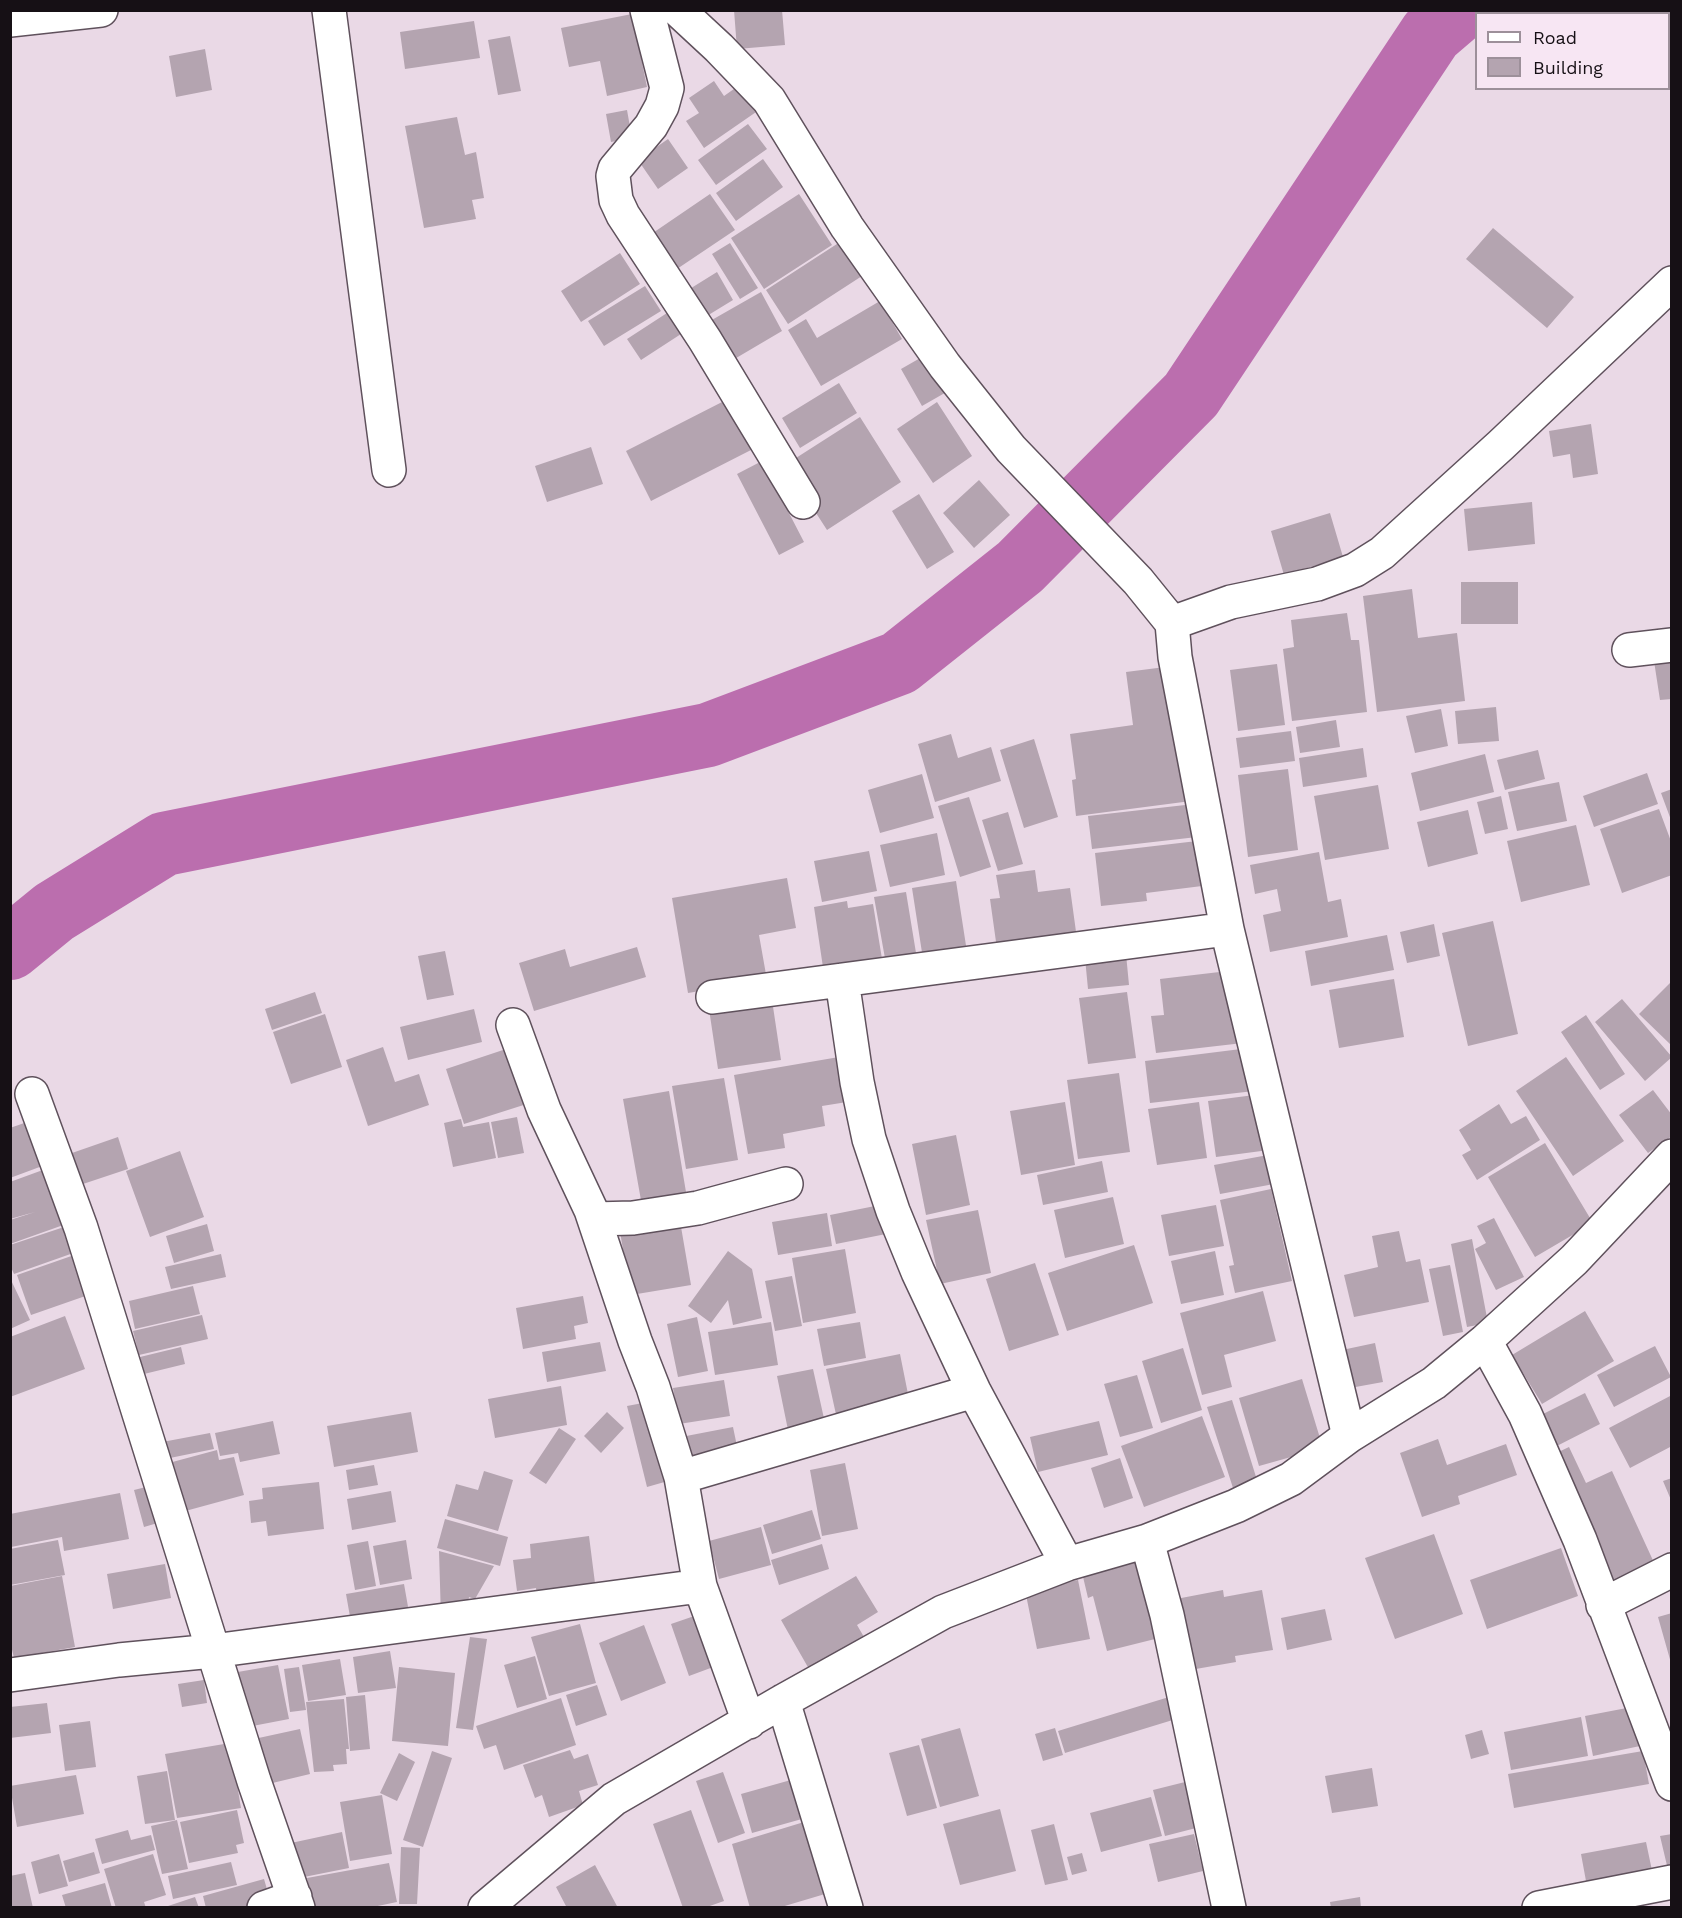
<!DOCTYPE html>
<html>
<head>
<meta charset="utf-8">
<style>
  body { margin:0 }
  #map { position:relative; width:1682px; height:1918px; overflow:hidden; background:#ead9e6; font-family:"Work Sans",sans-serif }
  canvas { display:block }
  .frame { position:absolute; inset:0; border:12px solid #161015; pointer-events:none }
  .legend { position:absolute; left:1475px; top:12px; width:195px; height:78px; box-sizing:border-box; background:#f7e6f3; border:2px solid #9d909a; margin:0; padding:8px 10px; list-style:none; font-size:18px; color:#161015 }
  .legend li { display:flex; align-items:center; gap:12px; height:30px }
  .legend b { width:30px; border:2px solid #9d909a }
</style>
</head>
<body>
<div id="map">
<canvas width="1682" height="1918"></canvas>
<div class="frame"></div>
<ul class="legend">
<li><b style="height:8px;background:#fff"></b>Road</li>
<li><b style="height:16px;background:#b4a4b0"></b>Building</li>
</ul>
</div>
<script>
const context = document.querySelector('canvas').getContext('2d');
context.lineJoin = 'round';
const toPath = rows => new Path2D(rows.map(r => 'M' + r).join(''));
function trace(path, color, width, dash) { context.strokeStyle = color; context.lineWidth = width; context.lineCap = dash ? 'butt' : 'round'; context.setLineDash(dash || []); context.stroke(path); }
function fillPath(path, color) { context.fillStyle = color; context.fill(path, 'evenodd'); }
const river = toPath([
  [10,948,54,912,164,844,708,735,899,663,1020,567,1191,395,1431,34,1459,10]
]);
const building = toPath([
  [734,10,782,10,785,45,737,49],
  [632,14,647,87,607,96,600,61,569,67,561,28],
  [474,21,480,58,405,69,400,32],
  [510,36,521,91,498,95,488,40],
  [205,49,212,90,176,97,169,56],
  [714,81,724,96,741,84,759,110,704,148,686,121,699,113,689,98],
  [627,110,632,138,611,142,606,114],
  [457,117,465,155,476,152,484,198,472,200,476,219,424,228,405,126],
  [748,124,767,149,716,185,698,160],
  [668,139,688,168,658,189,638,160],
  [763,159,783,187,736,221,716,193],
  [710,194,735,230,668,275,644,239],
  [799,194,832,245,764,289,731,238],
  [1493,228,1574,297,1547,328,1466,259],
  [840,242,862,276,788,324,766,290],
  [730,243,758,288,740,299,712,254],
  [620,253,640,284,581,322,561,291],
  [717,272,733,300,697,322,680,295],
  [645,286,661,311,604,346,588,321],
  [761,292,782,331,726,364,703,325],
  [880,301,902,339,821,386,788,330,806,319,817,338],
  [667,313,681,334,641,360,627,339],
  [929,353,950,390,922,406,901,369],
  [839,383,857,413,800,448,782,418],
  [726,400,751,450,651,501,626,451],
  [937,402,972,456,933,483,897,429],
  [860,417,901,482,827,530,785,465],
  [1591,424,1598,474,1573,478,1570,454,1553,457,1549,431],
  [591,447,603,484,547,502,535,466],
  [762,461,804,542,779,555,737,474],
  [979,480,1010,515,974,548,943,513],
  [919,494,954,552,927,569,892,511],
  [1532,502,1535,544,1468,551,1464,509],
  [1330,513,1343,557,1284,575,1271,531],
  [1461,582,1518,582,1518,624,1461,624],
  [1412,589,1418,638,1457,633,1465,701,1377,712,1363,596],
  [1347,613,1351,640,1359,640,1367,712,1292,721,1283,649,1294,647,1291,620],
  [1672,659,1672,699,1660,700,1654,661],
  [1277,664,1285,725,1238,731,1230,670],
  [1173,666,1191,801,1076,816,1072,780,1076,779,1070,734,1133,725,1126,672],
  [1496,707,1499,741,1458,744,1455,711],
  [1441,709,1448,746,1415,753,1406,716],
  [1336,720,1340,747,1300,753,1296,727],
  [1291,731,1295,761,1240,768,1236,738],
  [951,734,958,758,991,747,1001,781,935,802,918,744],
  [1034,739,1058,817,1024,828,1000,750],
  [1363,748,1367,777,1303,787,1299,758],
  [1538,750,1545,779,1505,790,1497,760],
  [1485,754,1494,792,1420,811,1411,773],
  [1288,769,1298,850,1248,857,1238,775],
  [1647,773,1658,804,1594,827,1583,796],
  [922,774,934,818,880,833,868,790],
  [1559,782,1567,821,1517,831,1508,792],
  [1378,785,1389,849,1325,860,1314,796],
  [1672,789,1672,820,1671,820,1661,793],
  [1501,796,1508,829,1485,834,1477,802],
  [969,797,991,867,960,877,938,806],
  [1194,804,1197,837,1092,849,1088,816],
  [1659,809,1672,844,1672,875,1622,893,1600,829],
  [1468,810,1478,854,1428,867,1417,822],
  [1008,812,1023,864,998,871,982,820],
  [1576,825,1590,885,1521,902,1507,841],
  [937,833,945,875,890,887,880,845],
  [1197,841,1202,886,1146,893,1147,901,1101,906,1095,853],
  [869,851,877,891,822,902,814,861],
  [1319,852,1328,902,1341,899,1348,937,1270,952,1263,915,1281,911,1277,889,1255,894,1250,865],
  [1035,870,1038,892,1070,888,1077,939,997,949,990,899,1000,898,996,875],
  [787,878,796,928,759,935,767,980,688,993,672,898],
  [956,881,967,952,923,959,912,888],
  [906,892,917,959,886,964,874,897],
  [847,901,848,908,873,904,883,965,824,974,814,907],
  [1493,921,1518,1034,1468,1046,1442,933],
  [1434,924,1440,956,1407,963,1400,932],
  [1387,935,1394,970,1311,986,1305,951],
  [637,947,646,977,534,1011,519,963,565,949,570,967],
  [445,951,454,995,427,1000,418,956],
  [1126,954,1129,985,1088,989,1085,958],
  [1228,971,1243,1043,1156,1053,1151,1016,1164,1015,1160,979],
  [1394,979,1404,1037,1339,1048,1329,990],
  [1672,981,1672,1046,1639,1014],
  [315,992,322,1013,272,1030,265,1009],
  [1127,992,1136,1058,1088,1064,1079,998],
  [1622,999,1672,1057,1645,1081,1595,1022],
  [772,1000,781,1060,718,1069,709,1009],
  [474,1009,482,1042,408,1060,400,1027],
  [325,1014,342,1067,291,1084,273,1032],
  [1586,1015,1625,1074,1600,1090,1561,1032],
  [515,1046,533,1102,464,1124,446,1069],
  [383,1047,395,1082,419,1074,429,1105,368,1126,346,1060],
  [1249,1048,1254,1091,1150,1103,1145,1061],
  [839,1057,847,1102,822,1106,825,1126,783,1134,785,1148,748,1154,734,1075],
  [1566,1057,1624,1141,1573,1176,1516,1091],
  [1119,1073,1130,1152,1078,1159,1067,1080],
  [724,1078,738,1160,686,1169,672,1086],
  [1653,1090,1672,1115,1672,1136,1648,1153,1619,1115],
  [669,1091,687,1198,642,1206,623,1099],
  [1262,1094,1269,1150,1216,1157,1208,1101],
  [1065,1102,1075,1165,1021,1175,1010,1111],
  [1199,1102,1207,1158,1157,1165,1148,1109],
  [1499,1104,1511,1124,1526,1116,1540,1140,1477,1180,1462,1155,1471,1150,1459,1130],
  [517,1117,524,1153,498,1158,491,1122],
  [461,1119,463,1127,489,1122,496,1158,453,1167,444,1123],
  [30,1121,45,1165,10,1178,10,1128],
  [956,1135,970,1205,926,1215,912,1144],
  [118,1137,128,1169,83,1184,72,1153],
  [1545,1143,1593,1223,1535,1257,1488,1177],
  [180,1151,204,1217,150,1237,126,1171],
  [1268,1155,1274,1184,1220,1194,1214,1165],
  [1102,1161,1108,1192,1043,1205,1037,1175],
  [51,1167,69,1223,10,1244,10,1220,35,1212,10,1219,10,1182],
  [1271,1189,1292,1281,1235,1293,1229,1266,1234,1265,1220,1200],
  [1113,1197,1124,1244,1065,1258,1054,1210],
  [885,1204,891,1233,836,1244,830,1215],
  [1216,1205,1224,1246,1169,1256,1161,1215],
  [978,1210,991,1273,940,1284,926,1220],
  [827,1213,832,1246,778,1255,772,1222],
  [1494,1218,1524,1277,1496,1290,1475,1249,1486,1243,1477,1226],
  [680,1221,691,1285,631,1295,620,1232],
  [207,1224,214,1251,174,1263,166,1236],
  [70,1225,79,1251,14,1274,10,1265,10,1245],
  [1399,1231,1406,1262,1420,1259,1429,1302,1354,1317,1344,1275,1378,1267,1372,1236],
  [1472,1239,1488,1323,1467,1327,1451,1244],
  [1134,1245,1153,1303,1067,1331,1048,1273],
  [845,1249,856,1313,803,1323,792,1258],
  [728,1251,752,1269,762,1318,733,1325,728,1300,711,1323,688,1306],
  [1215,1251,1224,1295,1181,1304,1171,1261],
  [80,1253,94,1293,31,1315,17,1275],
  [221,1254,226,1277,171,1289,165,1267],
  [1035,1263,1059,1335,1009,1351,986,1279],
  [1450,1265,1463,1332,1443,1336,1429,1269],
  [792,1276,802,1326,775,1331,765,1281],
  [10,1278,30,1320,10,1329],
  [193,1286,200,1314,135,1329,129,1301],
  [1263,1291,1276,1341,1224,1355,1232,1387,1202,1395,1180,1313],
  [583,1296,588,1323,574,1326,576,1339,523,1349,516,1308],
  [1585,1311,1614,1361,1542,1404,1512,1355],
  [202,1315,208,1339,139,1355,133,1331],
  [65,1316,85,1369,10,1397,10,1337],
  [697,1317,708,1371,678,1377,667,1324],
  [771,1322,778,1365,715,1375,708,1332],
  [860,1322,866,1358,824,1366,817,1329],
  [600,1342,606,1371,547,1382,542,1352],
  [1375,1343,1383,1382,1350,1388,1342,1350],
  [1655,1346,1671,1377,1614,1407,1597,1375],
  [181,1347,185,1364,144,1374,140,1357],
  [1183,1348,1202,1410,1161,1423,1142,1361],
  [900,1354,910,1404,837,1419,826,1369],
  [813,1369,825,1423,788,1430,777,1376],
  [1137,1375,1153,1428,1120,1437,1104,1384],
  [1302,1379,1323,1448,1259,1466,1239,1398],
  [724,1380,730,1416,679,1424,673,1388],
  [561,1386,567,1425,495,1438,488,1399],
  [1585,1393,1600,1424,1547,1451,1531,1420],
  [1672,1395,1672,1446,1630,1468,1609,1428],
  [1232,1400,1257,1480,1233,1488,1207,1407],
  [648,1402,668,1481,647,1487,627,1406],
  [411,1412,418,1452,334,1467,327,1426],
  [607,1412,624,1428,601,1453,584,1436],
  [1202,1416,1225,1477,1144,1507,1121,1446],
  [273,1421,280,1454,240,1462,238,1453,220,1456,215,1433],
  [1099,1421,1108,1455,1038,1472,1030,1437],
  [733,1427,739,1456,687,1466,681,1437],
  [559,1428,576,1439,546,1484,529,1473],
  [210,1433,214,1449,160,1460,157,1443],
  [1438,1439,1447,1465,1506,1444,1517,1475,1458,1496,1460,1504,1422,1517,1400,1453],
  [1569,1447,1586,1483,1612,1471,1656,1567,1607,1589,1548,1457],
  [217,1450,219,1460,234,1457,244,1495,178,1513,165,1464],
  [1120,1458,1133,1498,1104,1508,1091,1468],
  [845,1463,858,1529,822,1536,810,1470],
  [374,1465,378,1485,349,1490,346,1470],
  [484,1471,513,1480,498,1531,447,1516,456,1484,478,1490],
  [1672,1478,1672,1500,1671,1500,1663,1481],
  [319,1482,324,1529,268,1536,266,1521,251,1523,249,1501,263,1499,262,1488],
  [150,1486,161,1522,144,1527,134,1490],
  [391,1491,396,1522,352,1530,347,1499],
  [120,1493,129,1539,64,1551,62,1537,11,1547,10,1514],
  [812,1510,821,1539,772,1554,763,1525],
  [445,1519,508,1537,500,1566,437,1548],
  [761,1527,771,1565,719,1579,709,1541],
  [1434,1534,1463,1614,1395,1639,1365,1558],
  [589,1536,596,1591,537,1598,536,1588,517,1591,513,1560,531,1558,530,1544],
  [58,1540,65,1575,10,1585,10,1549],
  [406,1540,412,1579,380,1585,373,1546],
  [368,1541,376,1586,355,1590,347,1545],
  [822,1544,829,1569,779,1585,771,1560],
  [1561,1548,1578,1596,1487,1629,1470,1580],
  [1138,1550,1159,1638,1107,1651,1093,1596,1088,1598,1080,1564],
  [439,1551,494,1566,475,1599,469,1597,466,1614,441,1618],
  [165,1564,171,1598,113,1609,107,1574],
  [62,1576,75,1647,14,1658,10,1641,10,1586],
  [856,1576,878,1612,857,1625,864,1637,848,1646,853,1656,809,1669,781,1620],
  [1078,1580,1090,1639,1037,1649,1025,1590],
  [404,1584,410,1618,352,1628,346,1594],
  [1223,1590,1224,1597,1262,1590,1273,1650,1235,1656,1236,1662,1190,1670,1176,1599],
  [1325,1609,1332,1640,1287,1650,1281,1618],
  [706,1612,724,1663,689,1676,671,1624],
  [1672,1613,1672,1663,1671,1663,1658,1617],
  [580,1624,596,1683,549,1696,531,1637],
  [644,1625,666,1683,621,1701,599,1643],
  [470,1637,487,1639,473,1730,456,1728],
  [390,1651,396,1688,358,1693,353,1657],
  [535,1656,547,1699,517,1708,504,1665],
  [340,1659,346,1695,308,1701,302,1665],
  [278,1665,289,1719,242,1728,232,1673],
  [299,1667,306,1710,290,1712,284,1669],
  [399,1667,455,1673,448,1746,392,1741],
  [204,1680,207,1703,182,1707,178,1684],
  [597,1685,607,1715,576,1726,566,1695],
  [365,1695,370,1749,350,1751,346,1697],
  [1169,1697,1176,1719,1065,1753,1058,1731],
  [561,1698,576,1745,504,1770,496,1745,484,1749,476,1726],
  [344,1699,349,1749,346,1749,347,1764,333,1765,334,1771,314,1772,306,1702],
  [47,1703,51,1733,10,1738,10,1707],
  [1632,1707,1640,1746,1593,1756,1585,1716],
  [1581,1717,1588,1756,1511,1770,1504,1732],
  [90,1721,96,1767,65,1771,59,1725],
  [960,1728,979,1796,940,1807,921,1739],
  [1055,1728,1063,1755,1043,1761,1035,1734],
  [300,1729,310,1774,264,1785,254,1739],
  [1482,1730,1489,1754,1471,1759,1465,1735],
  [230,1743,241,1808,177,1818,165,1754],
  [919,1745,937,1808,907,1816,889,1753],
  [570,1750,574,1759,588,1754,598,1785,579,1791,583,1805,549,1817,542,1795,535,1798,523,1765],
  [432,1751,452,1758,423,1847,403,1840],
  [1643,1751,1649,1784,1514,1808,1508,1774],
  [399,1753,415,1762,397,1801,380,1793],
  [1372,1768,1378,1806,1332,1813,1325,1776],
  [167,1771,175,1820,145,1824,137,1776],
  [723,1772,745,1833,718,1843,696,1781],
  [76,1775,84,1814,17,1827,10,1786],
  [798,1778,809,1817,752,1833,741,1794],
  [1185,1782,1196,1828,1165,1836,1153,1790],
  [382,1795,392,1854,350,1861,340,1802],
  [1151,1797,1162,1836,1101,1852,1090,1813],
  [1000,1809,1016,1871,960,1885,943,1824],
  [237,1810,244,1843,236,1845,238,1853,189,1863,180,1822],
  [691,1810,724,1901,704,1908,683,1908,653,1824],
  [177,1820,188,1869,162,1874,151,1826],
  [804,1822,825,1894,778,1908,750,1908,732,1844],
  [1054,1824,1068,1880,1045,1885,1031,1830],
  [128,1830,131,1840,151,1835,155,1850,102,1864,95,1839],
  [342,1832,349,1868,299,1878,291,1843],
  [1194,1834,1203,1871,1158,1882,1149,1844],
  [1672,1834,1672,1874,1669,1874,1660,1836],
  [1646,1842,1658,1899,1591,1908,1581,1854],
  [401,1847,420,1848,417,1904,399,1904],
  [94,1852,100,1873,69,1882,63,1861],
  [1082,1853,1087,1871,1072,1875,1067,1857],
  [59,1854,68,1886,39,1894,31,1862],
  [153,1854,166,1895,144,1902,146,1908,116,1908,104,1869],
  [231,1862,237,1885,173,1899,168,1876],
  [389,1863,397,1902,368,1908,313,1908,307,1878],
  [595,1865,618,1908,567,1908,556,1887],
  [25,1873,33,1908,10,1908,10,1876],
  [264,1879,271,1903,256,1908,206,1908,203,1896],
  [105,1883,112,1908,66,1908,62,1895],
  [195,1897,199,1908,165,1908,165,1907],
  [1360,1897,1361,1908,1331,1908,1330,1902]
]);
const street = toPath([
  [329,10,389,470],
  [647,10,667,88,662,106,651,126,615,169,613,176,616,200,623,215,705,340,803,502],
  [678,10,719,48,769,100,847,227,945,366,1011,449,1138,581,1172,623],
  [10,20,101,10],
  [1629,650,1672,645],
  [713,997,842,980],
  [513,1025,544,1110,591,1210,635,1341,653,1387,681,1477,700,1586,749,1722],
  [32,1094,81,1228,254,1781,298,1908],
  [594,1219,633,1218,698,1208,786,1184],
  [1485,1341,1525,1414,1580,1540,1672,1784],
  [1349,1436,1434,1383,1485,1341,1574,1260,1672,1156],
  [681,1477,974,1391],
  [1067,1564,974,1391,918,1272,893,1211,869,1139,857,1082,842,980,1227,929],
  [1603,1605,1672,1570],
  [10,1675,119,1660,213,1651,700,1586],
  [783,1701,846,1908],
  [264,1908,295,1897],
  [485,1908,614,1799,783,1701,943,1612,1067,1564,1147,1541],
  [1229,1908,1167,1615,1147,1541,1236,1506,1291,1479,1349,1436,1227,929,1175,657,1172,623,1231,602,1317,584,1355,570,1382,553,1501,445,1672,283],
  [1539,1908,1672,1882]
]);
trace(river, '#bb6eae', 64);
fillPath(building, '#b4a4b0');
trace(street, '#5f515c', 36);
trace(street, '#fff', 33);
</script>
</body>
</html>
